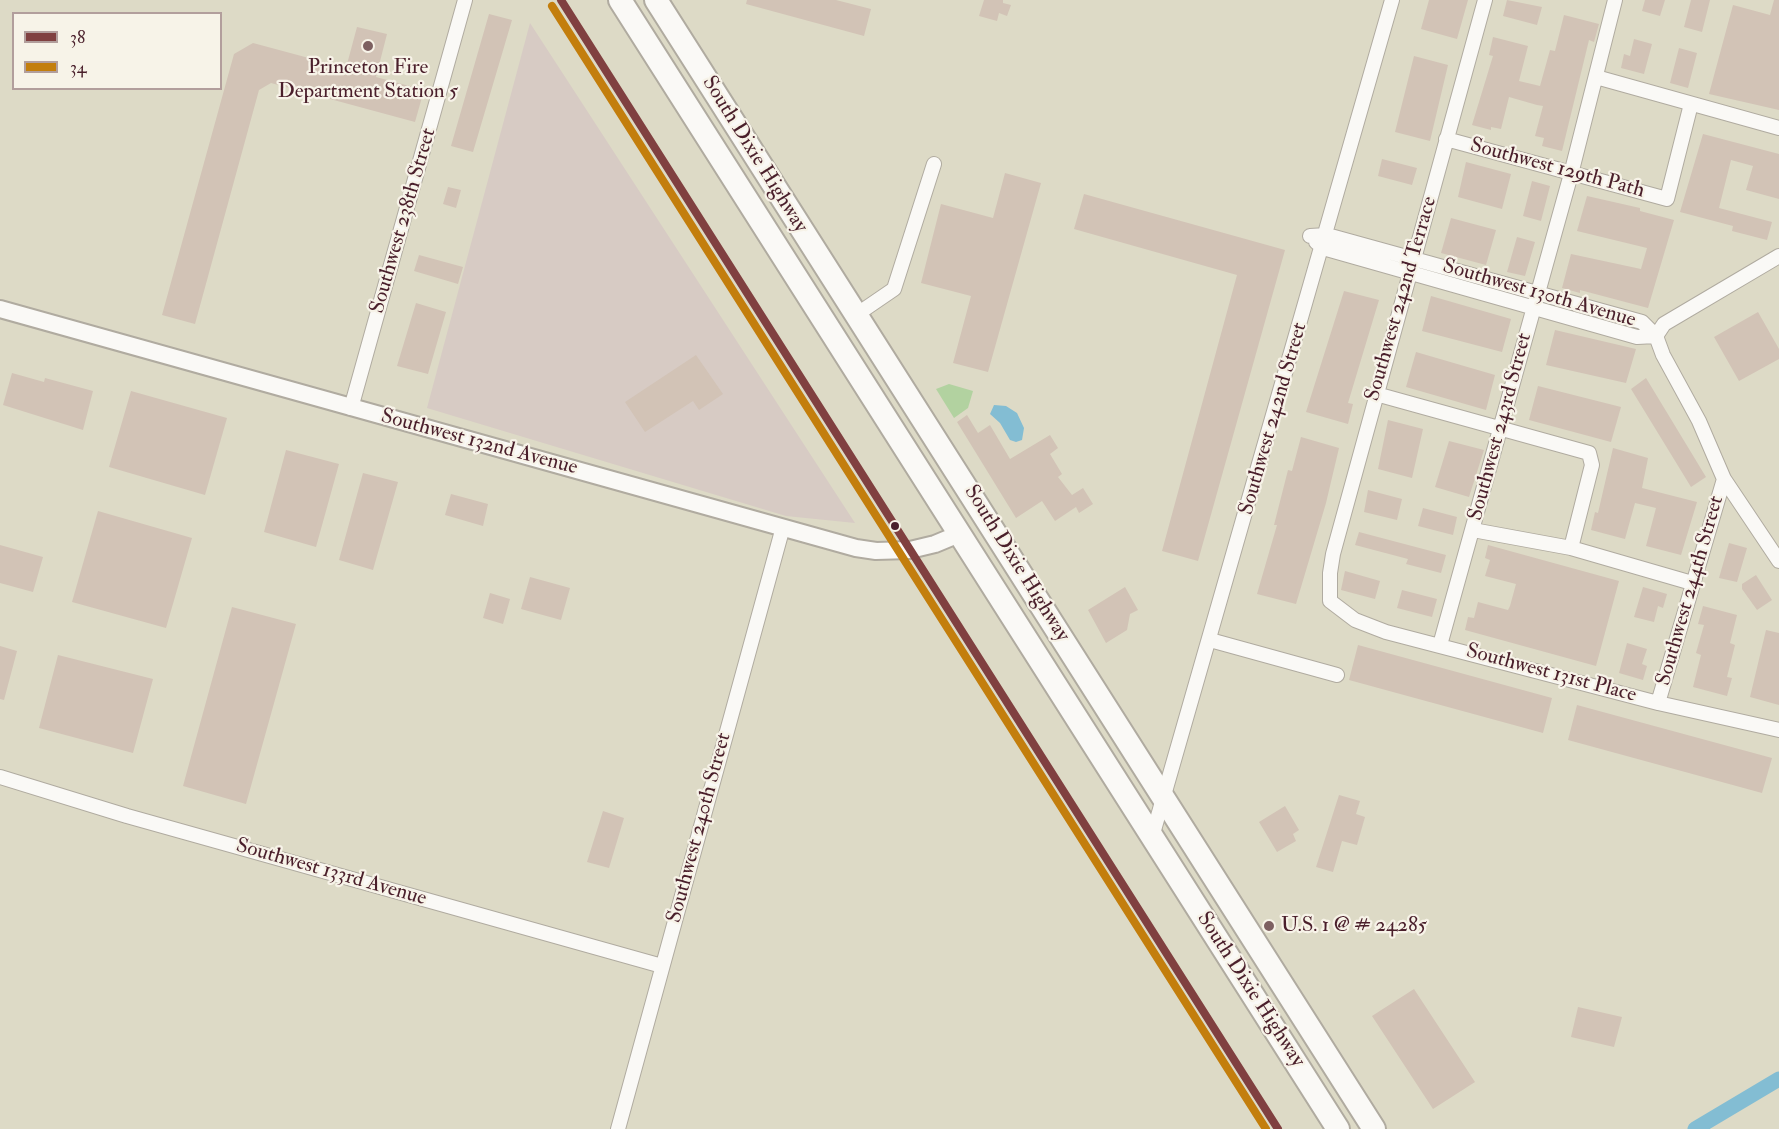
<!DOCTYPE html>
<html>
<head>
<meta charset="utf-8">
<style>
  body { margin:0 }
  #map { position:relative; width:1779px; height:1129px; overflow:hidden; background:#dddac6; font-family:"IM FELL Double Pica",serif }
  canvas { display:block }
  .legend { position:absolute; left:12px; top:12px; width:210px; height:78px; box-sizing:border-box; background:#f7f3e8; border:2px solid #b29e9c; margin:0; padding:8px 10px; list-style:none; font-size:18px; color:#4a1f2b }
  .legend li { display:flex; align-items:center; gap:12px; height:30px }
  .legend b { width:30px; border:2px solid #b29e9c }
</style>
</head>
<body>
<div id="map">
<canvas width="1779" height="1129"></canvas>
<ul class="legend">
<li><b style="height:8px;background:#804040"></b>38</li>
<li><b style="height:8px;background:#c37e0d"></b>34</li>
</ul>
</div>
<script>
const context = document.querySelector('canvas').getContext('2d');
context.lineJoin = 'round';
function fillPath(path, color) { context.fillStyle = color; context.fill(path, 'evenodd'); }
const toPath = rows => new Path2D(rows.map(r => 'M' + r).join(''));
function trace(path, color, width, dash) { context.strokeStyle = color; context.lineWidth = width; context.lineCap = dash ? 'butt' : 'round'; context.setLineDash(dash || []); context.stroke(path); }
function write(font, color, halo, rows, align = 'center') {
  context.font = font + ' "IM FELL Double Pica",serif'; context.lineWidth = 4.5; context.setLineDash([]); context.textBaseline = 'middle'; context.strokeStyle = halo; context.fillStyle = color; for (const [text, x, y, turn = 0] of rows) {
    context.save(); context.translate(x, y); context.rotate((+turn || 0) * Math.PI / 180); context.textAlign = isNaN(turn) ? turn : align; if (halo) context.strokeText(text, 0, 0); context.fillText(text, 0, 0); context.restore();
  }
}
const industrial = toPath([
  [530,23,855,523,786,516,427,408]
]);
const green = toPath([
  [949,384,973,391,968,408,954,418,936,389]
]);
const water = toPath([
  [994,405,1006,406,1017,413,1024,428,1022,440,1016,442,1010,440,1000,423,990,414]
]);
const canal = toPath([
  [1695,1129,1779,1079]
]);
const building = toPath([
  [747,0,836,0,871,9,864,36,746,4],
  [984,0,1003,0,1003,3,1011,5,1007,16,999,13,997,21,979,16],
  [1429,0,1468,0,1457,39,1421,29],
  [1507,0,1542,7,1537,25,1503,16],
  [1645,0,1665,0,1660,16,1642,11],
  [1691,0,1710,0,1702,32,1684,27],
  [1774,0,1779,0,1779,110,1709,94,1733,5,1770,15],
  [489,14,512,20,473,152,451,146],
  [1564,15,1599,24,1594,42,1589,40,1562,151,1542,146,1544,138,1535,136,1543,106,1537,105,1509,97,1501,129,1491,127,1491,130,1472,125,1493,56,1489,55,1493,37,1528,46,1519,81,1540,86,1550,50,1555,51],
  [357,27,387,34,376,77,424,90,415,122,271,83,259,90,195,324,162,315,234,54,253,43,346,68],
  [1634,39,1652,44,1644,74,1621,68,1624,54,1630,56],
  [1679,48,1697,53,1688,88,1670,83],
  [1414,56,1448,65,1430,141,1395,132],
  [1703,134,1779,154,1779,199,1746,190,1753,166,1731,160,1719,208,1772,222,1767,240,1732,231,1733,226,1680,212],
  [1382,159,1417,168,1412,185,1378,176],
  [1466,162,1511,174,1502,209,1458,197],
  [1005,173,1041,183,988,372,953,363,971,296,921,283,941,204,993,218],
  [1532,181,1550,186,1541,221,1523,216],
  [448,187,461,190,456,208,443,204],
  [1084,194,1285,250,1198,561,1162,551,1237,275,1074,229],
  [1587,196,1640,208,1640,211,1674,220,1648,308,1580,290,1580,293,1562,288,1571,254,1641,269,1647,248,1577,231],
  [1451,218,1496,230,1486,265,1441,253],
  [1517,237,1535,242,1525,276,1507,272],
  [419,255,463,267,458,284,414,271],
  [1344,291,1379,300,1348,403,1353,404,1348,424,1306,412],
  [1431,296,1511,319,1502,352,1422,331],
  [416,303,446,312,428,374,397,366],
  [1758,312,1779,349,1779,359,1739,381,1714,337],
  [1555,330,1636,349,1626,383,1546,365],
  [1416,352,1495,375,1486,410,1406,387],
  [696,355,723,394,699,410,693,401,645,432,625,402],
  [12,373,44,382,45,378,93,391,83,430,3,405],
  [1646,378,1706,477,1691,487,1631,389],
  [1538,386,1621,407,1611,442,1529,420],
  [131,391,227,418,205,495,109,467],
  [967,415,978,433,990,425,1010,459,1050,435,1058,448,1050,454,1062,474,1058,477,1072,495,1083,488,1093,504,1079,513,1076,507,1055,521,1042,501,1016,518,957,422],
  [1388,420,1423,429,1412,478,1378,469],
  [1301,437,1339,448,1326,503,1296,604,1257,594,1277,525,1274,525,1288,470,1292,471],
  [1449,441,1484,450,1469,497,1435,487],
  [1613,448,1648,458,1642,488,1697,502,1681,555,1646,546,1656,508,1635,503,1625,539,1591,530,1595,512,1598,513],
  [286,450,339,464,316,547,264,532],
  [363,473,398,482,373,570,339,560],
  [1368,490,1402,499,1397,520,1364,512],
  [451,494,488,504,483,526,445,515],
  [1423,508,1457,517,1453,535,1418,526],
  [98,511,192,538,166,628,72,602],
  [1359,532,1446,555,1441,573,1406,564,1408,559,1355,545],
  [1729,543,1747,548,1737,582,1719,578],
  [0,545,43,557,33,592,0,583],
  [1488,545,1619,581,1596,666,1465,630,1468,617,1474,618,1478,602,1508,610,1510,606,1516,584,1485,576,1490,560,1485,558],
  [1345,571,1380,581,1375,599,1341,590],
  [1756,575,1772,600,1757,610,1742,589,1742,584],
  [530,577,570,588,561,620,521,609],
  [1125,587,1138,610,1130,614,1127,630,1106,643,1088,610],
  [1643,587,1667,594,1663,608,1658,606,1654,622,1634,617],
  [1402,590,1437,599,1432,617,1397,608],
  [490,593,510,599,503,624,483,618],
  [1703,606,1737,615,1730,643,1735,645,1727,677,1732,678,1727,696,1693,687,1701,655,1696,653,1704,625,1698,624],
  [232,607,296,624,246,804,183,786],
  [1766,630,1779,633,1779,705,1750,697],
  [1627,643,1647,649,1642,664,1647,666,1643,680,1619,673],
  [1358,645,1552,698,1543,733,1349,680],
  [0,646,17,651,4,700,0,699],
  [58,655,153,679,133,753,39,728],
  [1577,705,1772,758,1762,793,1568,740],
  [1339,795,1360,801,1356,814,1365,817,1357,845,1342,841,1333,872,1316,867],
  [1285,806,1299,830,1293,834,1296,841,1277,852,1259,822],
  [603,811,624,818,609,868,587,862],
  [1414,989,1475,1082,1433,1109,1372,1016],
  [1578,1007,1622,1017,1614,1047,1571,1037]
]);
const minor = toPath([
  [1485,0,1333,554,1330,573,1330,601,1355,620,1386,632,1658,703,1779,730],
  [1596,77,1779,128],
  [1446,139,1667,199,1691,104],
  [1310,236,1327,235,1642,322,1656,336,1663,355,1699,421,1724,479,1779,561],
  [1316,242,1323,248,1637,337,1656,336],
  [856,315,894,289,934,164],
  [1656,336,1664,324,1779,256],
  [1376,394,1589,453,1592,465,1571,548],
  [351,408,465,0],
  [1473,530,1571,548,1692,583],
  [1210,640,1337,675],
  [1440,645,1571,174,1615,0],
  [1658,703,1724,479],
  [0,777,127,816,662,966],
  [1152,837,1392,0],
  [618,1129,783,527]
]);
const tertiary = toPath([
  [0,309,856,548,876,551,910,550,935,544,959,534]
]);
const trunk = toPath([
  [620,0,1338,1129],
  [656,0,1374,1129]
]);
const bus1 = toPath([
  [561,0,1278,1129]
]);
const bus2 = toPath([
  [552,6,1266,1129]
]);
const markers = [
  [368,46,6,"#7d6061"],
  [895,526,5,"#4a1f2b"],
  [1269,926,6,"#7d6061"]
];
const poiNames = [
  ["Princeton Fire",368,68],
  ["Department Station 5",368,92],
  ["U.S. 1 @ # 24285",1281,926,"left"]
];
const streetNames = [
  ["South Dixie Highway",754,155,58],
  ["Southwest 129th Path",1557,169,15],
  ["Southwest 238th Street",404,221,-74],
  ["Southwest 130th Avenue",1539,294,16],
  ["Southwest 242nd Terrace",1402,299,-74],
  ["Southwest 242nd Street",1274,419,-74],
  ["Southwest 243rd Street",1501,427,-75],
  ["Southwest 132nd Avenue",479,443,15],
  ["South Dixie Highway",1016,564,58],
  ["Southwest 244th Street",1691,591,-74],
  ["Southwest 131st Place",1551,674,15],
  ["Southwest 240th Street",700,828,-75],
  ["Southwest 133rd Avenue",331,873,16],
  ["South Dixie Highway",1250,990,57]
];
fillPath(industrial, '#d7cbc4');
fillPath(green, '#b2d2a0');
fillPath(water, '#83bdd3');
trace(canal, '#83bdd3', 15);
fillPath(building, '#d2c3b6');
trace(minor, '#b0aba0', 16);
trace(tertiary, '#b0aba0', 20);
trace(trunk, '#b0aba0', 26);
trace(minor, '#faf9f6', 14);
trace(tertiary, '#faf9f6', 16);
trace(trunk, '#faf9f6', 22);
trace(bus1, '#804040', 8);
trace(bus2, '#c37e0d', 8);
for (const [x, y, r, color] of markers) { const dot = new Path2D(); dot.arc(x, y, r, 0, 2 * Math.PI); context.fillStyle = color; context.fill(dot); trace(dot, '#f7f3e8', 2); }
write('21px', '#4a1f2b', '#f7f3e8', poiNames);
write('21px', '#4a1f2b', '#f7f3e8', streetNames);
</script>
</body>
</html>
